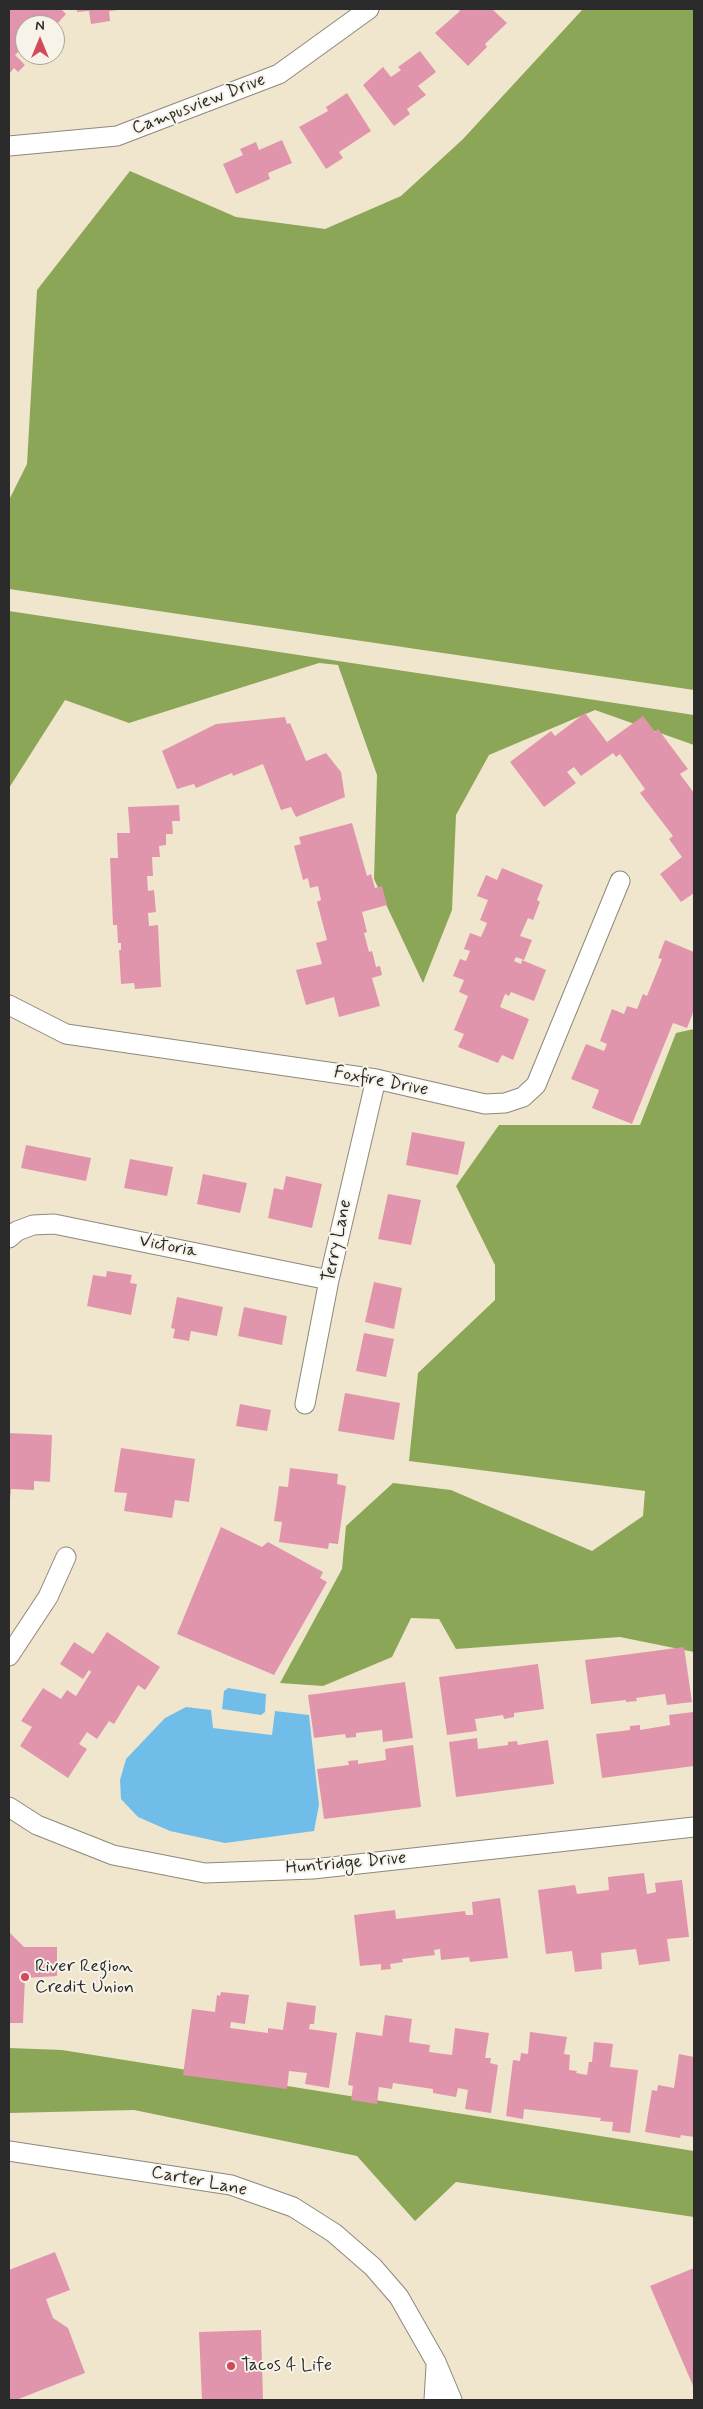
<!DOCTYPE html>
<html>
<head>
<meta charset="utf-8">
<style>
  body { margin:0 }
  #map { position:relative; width:703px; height:2409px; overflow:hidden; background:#f0e6cd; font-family:Mynerve,sans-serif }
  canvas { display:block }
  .frame { position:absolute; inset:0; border:10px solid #2b2b2b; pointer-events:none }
  .north { position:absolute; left:15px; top:15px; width:50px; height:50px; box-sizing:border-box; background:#f7f3e8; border:1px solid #a5a39c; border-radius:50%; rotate:0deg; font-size:14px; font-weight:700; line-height:20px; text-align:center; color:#2b2b2b }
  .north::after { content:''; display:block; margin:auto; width:18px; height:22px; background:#d1495b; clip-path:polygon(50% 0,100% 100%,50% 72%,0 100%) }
</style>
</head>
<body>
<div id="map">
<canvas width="703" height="2409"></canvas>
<div class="frame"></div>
<div class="north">N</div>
</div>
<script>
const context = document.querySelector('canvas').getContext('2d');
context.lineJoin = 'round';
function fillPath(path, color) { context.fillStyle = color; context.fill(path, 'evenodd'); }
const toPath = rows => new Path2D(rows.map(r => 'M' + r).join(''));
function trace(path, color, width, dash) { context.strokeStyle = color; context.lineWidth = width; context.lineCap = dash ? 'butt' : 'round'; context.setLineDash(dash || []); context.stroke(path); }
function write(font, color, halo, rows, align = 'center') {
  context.font = font + ' Mynerve,sans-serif'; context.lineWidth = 4; context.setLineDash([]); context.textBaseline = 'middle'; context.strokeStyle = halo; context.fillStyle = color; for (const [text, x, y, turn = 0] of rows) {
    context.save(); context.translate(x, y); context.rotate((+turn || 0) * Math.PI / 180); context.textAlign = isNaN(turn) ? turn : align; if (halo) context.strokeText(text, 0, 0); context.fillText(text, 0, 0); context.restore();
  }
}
const forest = toPath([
  [583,9,694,9,694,690,9,589,9,500,27,464,37,290,130,171,236,217,325,229,401,196,463,139],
  [9,611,694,715,694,745,595,710,489,755,456,815,452,910,423,983,374,879,377,775,338,665,319,663,129,723,65,700,9,788],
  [694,1029,694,1652,620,1637,456,1649,439,1619,411,1618,392,1657,323,1686,280,1683,342,1569,346,1526,393,1483,451,1490,592,1551,643,1516,645,1491,409,1461,418,1373,495,1300,495,1265,456,1186,499,1125,640,1125,676,1033],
  [9,2048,62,2050,694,2151,694,2217,456,2182,415,2221,357,2156,134,2110,9,2113]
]);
const water = toPath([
  [228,1688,266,1694,265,1712,261,1715,222,1709,224,1691],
  [186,1707,211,1710,213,1728,272,1735,275,1711,309,1715,319,1805,314,1831,225,1843,170,1831,138,1817,121,1799,120,1780,126,1759,165,1718]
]);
const building = toPath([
  [9,9,61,9,66,14,56,25,25,25,25,45,15,55,25,65,18,72,14,68,9,74],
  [77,9,119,9,119,10,109,11,110,21,91,24,89,11,77,12],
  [458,9,492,9,507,23,485,44,487,47,468,66,435,33,460,11],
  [420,51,436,72,418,86,426,95,407,109,410,114,394,126,363,85,383,67,391,77,401,70,398,67],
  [347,93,371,131,339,152,343,158,326,169,299,127,328,111,326,107],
  [282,140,292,163,268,173,270,179,236,194,223,164,243,155,240,149,256,142,259,150],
  [585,713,607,742,643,716,655,732,658,729,688,769,680,774,694,793,694,893,681,902,660,874,682,857,669,839,673,836,640,793,645,789,620,754,616,757,613,753,581,776,574,767,567,772,576,783,544,807,510,762,551,731,555,736],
  [285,717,287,724,290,723,306,761,326,753,341,772,345,797,296,817,291,807,281,810,263,764,233,776,232,773,196,788,194,784,177,789,162,751,216,724],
  [179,805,180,821,172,821,173,834,166,834,166,845,159,846,160,857,152,857,153,876,147,876,148,891,154,890,156,912,148,913,149,926,158,925,161,987,135,989,134,983,121,984,119,950,121,950,121,943,118,943,117,925,113,925,110,858,118,858,117,833,130,833,128,807],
  [352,823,367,876,371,874,375,888,382,886,387,905,362,912,367,932,364,933,369,952,372,951,376,967,380,966,382,975,372,978,380,1006,339,1017,334,997,306,1005,296,970,322,964,316,943,327,940,317,902,321,900,318,886,310,888,308,878,303,880,294,846,301,844,299,837],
  [502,868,543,885,537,900,540,902,533,920,528,918,520,936,532,940,524,960,516,957,514,961,521,964,522,960,546,970,534,1001,511,992,509,996,505,994,500,1007,529,1019,513,1060,502,1055,498,1063,458,1047,464,1034,454,1030,468,996,459,992,464,980,453,976,460,959,466,961,470,951,464,949,470,933,481,937,487,923,480,920,488,900,477,896,486,875,497,880],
  [665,940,694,952,694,1010,687,1028,673,1023,632,1124,592,1108,599,1090,571,1079,586,1044,604,1051,607,1044,600,1041,612,1009,624,1014,627,1006,637,1009,643,994,647,996,662,959,658,958],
  [412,1132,465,1142,458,1175,406,1165],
  [26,1145,91,1158,86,1181,21,1168],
  [130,1159,173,1167,167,1196,124,1188],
  [203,1174,247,1183,240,1213,197,1204],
  [286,1176,322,1184,312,1228,268,1218,274,1188,283,1190],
  [388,1194,421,1200,411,1245,378,1239],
  [107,1271,132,1275,130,1283,137,1284,131,1315,87,1306,93,1275,106,1277],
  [374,1282,402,1288,394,1329,365,1322],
  [177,1297,223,1307,217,1336,191,1331,189,1341,173,1338,175,1329,171,1328],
  [244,1307,287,1316,282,1345,238,1336],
  [364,1333,394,1339,386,1377,356,1371],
  [345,1393,400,1403,394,1440,338,1431],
  [240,1404,271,1410,267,1431,236,1426],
  [9,1433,52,1435,50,1482,34,1481,34,1490,11,1489,10,1499],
  [121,1448,195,1459,189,1502,175,1500,172,1518,124,1511,127,1493,114,1492],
  [290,1468,338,1474,337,1484,346,1486,338,1544,329,1543,328,1549,279,1542,282,1522,274,1521,279,1486,288,1487],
  [221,1527,262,1547,268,1542,323,1572,320,1578,327,1582,274,1675,177,1634],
  [107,1632,160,1667,145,1690,138,1685,114,1724,109,1721,97,1739,87,1732,79,1744,87,1749,68,1778,20,1746,32,1727,21,1721,43,1688,61,1699,67,1690,76,1696,91,1672,89,1670,83,1679,60,1664,74,1642,93,1654],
  [684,1647,692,1702,667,1705,665,1694,636,1698,637,1701,626,1702,626,1700,591,1704,585,1660],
  [538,1664,544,1709,514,1713,514,1717,504,1719,503,1715,475,1719,477,1731,447,1735,439,1677],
  [405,1682,413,1738,383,1742,382,1730,356,1733,356,1737,346,1738,345,1734,314,1738,308,1695],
  [693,1712,694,1766,602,1778,596,1734,630,1730,630,1726,640,1725,640,1730,670,1725,669,1715],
  [477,1738,478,1749,508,1745,508,1742,517,1741,518,1745,548,1740,554,1784,456,1797,449,1742],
  [413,1745,421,1807,324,1819,317,1769,349,1765,348,1761,358,1760,358,1764,386,1760,385,1749],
  [644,1873,647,1894,656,1892,655,1883,682,1880,689,1937,667,1939,670,1961,639,1965,636,1949,601,1953,602,1969,575,1972,572,1951,546,1954,538,1890,575,1885,577,1894,609,1890,608,1877],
  [500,1898,508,1958,470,1962,469,1957,441,1960,440,1949,434,1950,435,1955,402,1959,403,1962,390,1964,391,1969,381,1970,381,1964,360,1966,354,1915,395,1910,396,1919,465,1911,466,1915,473,1915,472,1902],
  [9,1932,24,1947,57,1947,57,1976,25,1978,23,2023,9,2023],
  [221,1992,249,1995,245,2024,231,2022,230,2028,268,2033,268,2028,283,2030,287,2002,316,2006,314,2024,310,2024,309,2029,337,2033,329,2088,305,2084,307,2073,289,2071,287,2089,183,2075,192,2009,215,2012,217,1995,220,1996],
  [385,2015,412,2019,409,2042,430,2045,429,2052,452,2055,455,2028,489,2033,485,2058,491,2058,490,2063,498,2065,491,2113,465,2109,468,2090,458,2088,456,2097,433,2093,433,2089,393,2083,392,2089,379,2087,377,2104,351,2100,353,2086,348,2085,356,2032,382,2036],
  [530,2032,567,2037,564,2054,570,2055,569,2070,577,2071,576,2073,587,2075,589,2062,592,2062,594,2042,613,2044,610,2067,638,2070,630,2133,612,2131,613,2122,600,2121,601,2118,524,2109,523,2119,506,2116,513,2060,520,2061,521,2053,528,2054],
  [679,2054,694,2057,694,2137,681,2135,680,2138,645,2132,652,2090,657,2091,658,2085,674,2088],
  [55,2252,70,2290,46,2299,53,2318,68,2328,85,2373,16,2400,9,2400,9,2270],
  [694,2268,694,2388,650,2286],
  [261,2330,263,2400,202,2400,199,2332]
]);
const minor = toPath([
  [9,146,117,136,279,74,369,9],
  [9,1005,66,1034,376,1079,485,1104,505,1103,523,1097,536,1085,620,881],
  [9,1238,17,1231,33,1225,54,1224,329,1280],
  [305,1404,329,1280,376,1079],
  [9,1656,48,1597,66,1557],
  [9,1807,37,1825,113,1855,205,1873,313,1869,694,1827],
  [9,2151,231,2185,293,2207,334,2233,373,2267,399,2297,436,2362,452,2400],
  [434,2400,436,2366]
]);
const markers = [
  [25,1977,5,"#d1495b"],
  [231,2366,5,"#d1495b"]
];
const streetNames = [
  ["Campusview Drive",199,105,-21],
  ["Foxfire Drive",381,1082,11],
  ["Terry Lane",338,1241,-78],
  ["Victoria",168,1247,11],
  ["Huntridge Drive",346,1864,-5],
  ["Carter Lane",199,2182,11]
];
const poiNames = [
  ["River Region",35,1967],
  ["Credit Union",35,1988],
  ["Tacos 4 Life",241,2366]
];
fillPath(forest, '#8ca658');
fillPath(water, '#71bdea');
fillPath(building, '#e195ad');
trace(minor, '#8e887c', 21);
trace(minor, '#fff', 19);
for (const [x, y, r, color] of markers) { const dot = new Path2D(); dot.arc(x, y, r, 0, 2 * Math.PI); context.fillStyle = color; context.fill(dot); trace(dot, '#f7f3e8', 2); }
write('18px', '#2b2b2b', '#f7f3e8', streetNames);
write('18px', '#2b2b2b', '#f7f3e8', poiNames, 'left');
</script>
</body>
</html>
